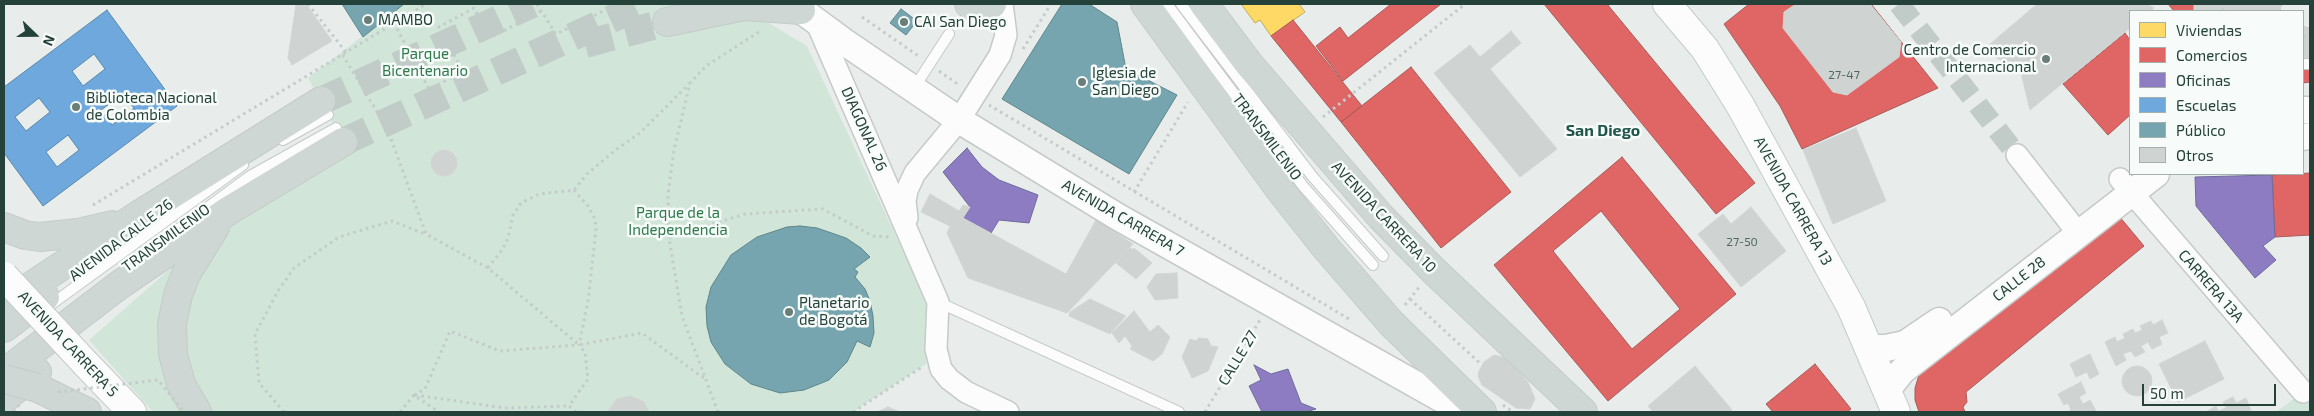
<!DOCTYPE html>
<html>
<head>
<meta charset="utf-8">
<style>
  body { margin:0 }
  #map { position:relative; width:2314px; height:416px; overflow:hidden; background:#e8edeb; font-family:"Exo 2",sans-serif }
  canvas { display:block }
  .frame { position:absolute; inset:0; border:5px solid #24423a; pointer-events:none }
  .legend { position:absolute; left:2129px; top:10px; width:175px; height:165px; box-sizing:border-box; background:#f7fbf9; border:1px solid #a3b1ad; margin:0; padding:6px 9px; list-style:none; font-size:15px; color:#24423a }
  .legend li { display:flex; align-items:center; gap:10px; height:25px }
  .legend b { width:25px; border:1px solid #a3b1ad }
  .north { position:absolute; left:10px; top:10px; width:50px; height:50px; -webkit-text-stroke:4px #f7fbf9; paint-order:stroke; rotate:112deg; font-size:14px; font-weight:700; line-height:20px; text-align:center; color:#24423a }
  .north::after { content:''; display:block; margin:auto; width:18px; height:22px; background:#24423a; clip-path:polygon(50% 0,100% 100%,50% 72%,0 100%) }
  .scale { position:absolute; left:2142px; top:384px; width:134px; height:22px; box-sizing:border-box; border:2px solid #24423a; border-top:0; padding-left:6px; font-size:15px; line-height:18px; white-space:nowrap; color:#24423a; -webkit-text-stroke:4px #f7fbf9; paint-order:stroke }
</style>
</head>
<body>
<div id="map">
<canvas width="2314" height="416"></canvas>
<div class="frame"></div>
<ul class="legend">
<li><b style="height:14px;background:#ffd966"></b>Viviendas</li>
<li><b style="height:14px;background:#e06666"></b>Comercios</li>
<li><b style="height:14px;background:#8e7cc3"></b>Oficinas</li>
<li><b style="height:14px;background:#6fa8dc"></b>Escuelas</li>
<li><b style="height:14px;background:#76a5af"></b>Público</li>
<li><b style="height:14px;background:#cfd4d2"></b>Otros</li>
</ul>
<div class="north">N</div>
<div class="scale">50 m</div>
</div>
<script>
const context = document.querySelector('canvas').getContext('2d');
context.lineJoin = 'round';
function fillPath(path, color) { context.fillStyle = color; context.fill(path, 'evenodd'); }
const toPath = rows => new Path2D(rows.map(r => 'M' + r).join(''));
function trace(path, color, width, dash) { context.strokeStyle = color; context.lineWidth = width; context.lineCap = dash ? 'butt' : 'round'; context.setLineDash(dash || []); context.stroke(path); }
function write(font, color, halo, rows, align = 'center') {
  context.font = font + ' "Exo 2",sans-serif'; context.lineWidth = 5; context.setLineDash([]); context.textBaseline = 'middle'; context.strokeStyle = halo; context.fillStyle = color; for (const [text, x, y, turn = 0] of rows) {
    context.save(); context.translate(x, y); context.rotate((+turn || 0) * Math.PI / 180); context.textAlign = isNaN(turn) ? turn : align; if (halo) context.strokeText(text, 0, 0); context.fillText(text, 0, 0); context.restore();
  }
}
const green = toPath([
  [404,4,760,4,667,22,646,28,649,34,706,22,757,16,807,46,929,307,926,364,853,412,207,412,191,383,182,340,190,295,217,240,263,199,346,148,308,78],
  [189,252,170,292,189,412,153,412,89,340],
  [2310,386,2310,412,2276,412,2303,392]
]);
const homes = toPath([
  [1241,4,1299,4,1305,12,1271,36,1260,20,1255,23,1241,4]
]);
const shops = toPath([
  [1391,4,1441,4,1343,81,1316,46,1340,27,1348,38,1391,4],
  [1544,4,1607,4,1755,183,1716,214,1544,4],
  [1749,4,1871,4,1938,88,1802,149,1780,106,1724,24,1749,4],
  [2168,4,2310,4,2310,82,2303,83,2303,11,2174,11,2168,4],
  [2281,4,2310,4,2310,28,2303,27,2303,11,2280,11,2281,4],
  [1293,20,1362,106,1341,122,1271,36,1293,20],
  [2125,33,2130,40,2130,115,2108,135,2063,84,2125,33],
  [1411,67,1511,192,1441,248,1341,122,1411,67],
  [1622,157,1736,294,1608,401,1494,265,1622,157],
  [2310,173,2310,235,2275,237,2272,175,2310,173],
  [1601,211,1680,309,1632,349,1553,251,1601,211],
  [2119,216,2144,246,1966,392,1967,402,1963,407,1965,412,1919,412,1915,400,1915,388,1919,375,1928,364,2119,216],
  [1815,364,1851,409,1847,412,1773,412,1766,404,1815,364]
]);
const offices = toPath([
  [967,148,982,167,999,180,1038,195,1029,223,999,220,991,233,963,218,970,207,943,172,967,148],
  [2272,175,2275,237,2263,246,2276,260,2255,278,2196,206,2195,177,2272,175],
  [1254,365,1271,374,1288,369,1301,403,1316,409,1305,412,1262,412,1249,386,1261,380,1254,365]
]);
const schools = toPath([
  [107,10,177,106,43,206,4,153,4,87,107,10],
  [94,54,105,69,83,86,72,71,94,54],
  [123,94,134,108,112,125,101,110,123,94],
  [39,98,50,112,26,131,15,117,39,98],
  [68,135,79,150,57,167,46,152,68,135]
]);
const public = toPath([
  [342,4,404,4,363,37,342,4],
  [1062,4,1089,4,1117,22,1126,69,1177,95,1129,174,1002,99,1062,4],
  [901,9,917,21,906,35,890,23,901,9],
  [800,226,817,228,846,238,861,248,870,257,854,269,858,272,855,277,865,289,870,301,873,316,874,333,870,347,857,341,847,362,829,380,804,390,780,393,751,384,725,364,711,342,707,326,706,307,711,287,731,255,757,237,787,227,800,226]
]);
const building = toPath([
  [296,4,306,4,332,41,292,65,288,58,296,4],
  [1796,4,1870,4,1901,42,1899,57,1847,95,1833,92,1783,28,1784,12,1796,4],
  [2037,4,2146,4,2154,8,2150,11,2130,11,2130,28,2030,110,2021,73,2014,66,1982,51,2037,4],
  [2194,4,2281,4,2280,11,2194,11,2194,4],
  [2303,27,2310,28,2310,61,2303,61,2303,27],
  [1511,31,1521,43,1490,69,1557,149,1520,177,1434,73,1470,45,1480,57,1511,31],
  [1856,128,1886,201,1833,224,1803,150,1856,128],
  '431 163a13 13 0 1 1 26 0a13 13 0 1 1-26 0Z',
  [930,194,959,211,963,205,970,207,963,218,1066,274,1096,220,1133,244,1067,313,968,278,947,233,950,226,921,212,930,194],
  [1751,207,1786,251,1741,287,1698,234,1723,214,1731,224,1751,207],
  [1129,247,1133,250,1134,248,1152,263,1136,279,1116,263,1129,247],
  [1177,273,1178,298,1155,300,1147,287,1156,274,1177,273],
  [1090,299,1126,316,1110,334,1069,316,1070,312,1090,299],
  [1134,311,1150,332,1158,325,1170,337,1162,354,1153,361,1130,349,1132,346,1125,336,1119,343,1112,333,1134,311],
  [2162,320,2168,333,2159,337,2162,344,2152,349,2148,342,2141,346,2145,352,2135,357,2131,351,2123,354,2126,360,2116,366,2105,342,2115,337,2117,342,2125,338,2123,334,2133,329,2135,333,2142,330,2140,326,2151,321,2153,325,2162,320],
  [1199,338,1208,339,1211,346,1218,347,1208,371,1192,378,1182,357,1190,339,1196,341,1199,338],
  [2205,341,2224,379,2178,402,2159,364,2205,341],
  [2090,354,2099,374,2090,379,2087,372,2076,377,2070,364,2090,354],
  [1494,355,1506,358,1528,382,1535,399,1530,409,1516,408,1482,385,1478,376,1479,371,1484,362,1494,355],
  '2122 381a15 15 0 1 1 30 0a15 15 0 1 1-30 0Z',
  [1695,366,1732,410,1729,412,1653,412,1648,406,1695,366],
  [2081,382,2086,393,2079,397,2083,404,2090,400,2096,411,2094,412,2067,412,2071,410,2068,403,2064,405,2058,394,2081,382],
  [631,396,644,402,649,412,607,412,617,399,631,396],
  [2233,397,2236,403,2246,398,2251,410,2247,412,2206,412,2216,406,2218,411,2226,408,2223,402,2233,397],
  [888,407,900,412,879,411,888,407]
]);
const minorTunnel = toPath([
  [1899,4,2017,155]
]);
const primaryTunnel = toPath([
  [585,44,667,22],
  [321,101,532,4],
  [343,142,644,4]
]);
const path = toPath([
  [308,4,345,51,342,54,387,128,426,234,488,268,579,345,642,333,705,379],
  [537,4,556,34,618,4],
  [2223,11,2223,4],
  [862,17,920,57],
  [394,23,429,89,463,72,439,27,474,8,490,38,541,11],
  [2303,37,2310,37],
  [1023,49,1051,4],
  [939,71,959,85],
  [989,105,1349,319],
  [1323,117,1465,4],
  [574,190,588,206,595,219,596,229,588,301,579,345],
  [1134,192,1188,102],
  [93,205,426,4],
  [669,238,745,214,823,209,873,236,890,237],
  [488,268,502,250,508,238,513,215,521,203,539,194,574,190,587,174,617,149,640,133,689,84],
  [1410,299,1482,365],
  [1405,305,1420,286],
  [414,395,425,389,450,331,500,351,578,345],
  [415,395,505,408,569,406],
  [1503,405,1513,412],
  [284,412,259,383,255,334,278,291,294,268,339,237,392,221,425,234],
  [400,412,414,395,439,412],
  [576,412,569,406,588,379,585,352,579,345],
  [718,412,682,316,669,238,668,194,674,150,690,83,706,66,762,30],
  [853,412,922,367],
  [1205,412,1260,320]
]);
const service = toPath([
  [1167,4,1303,186,1373,265],
  [1181,4,1312,176,1383,256],
  [2303,64,2310,64],
  [914,88,949,34],
  [283,140,328,115],
  [173,233,250,176,336,128],
  [938,302,1179,412],
  [49,306,243,165]
]);
const minor = toPath([
  [816,21,938,302,936,349,941,369,949,379,966,392,1008,412],
  [2017,155,2078,233],
  [2120,179,2303,392],
  [907,218,905,201,907,190,915,173,959,120,1000,55,1006,35,1002,4]
]);
const tertiary = toPath([
  [793,4,843,41,959,120,1118,217,1465,412],
  [2303,110,2310,110],
  [2303,137,2310,136],
  [1870,348,1886,348,1905,344,1939,321],
  [1887,390,1902,371,2156,174]
]);
const secondary = toPath([
  [1667,4,1705,49,1740,105,1851,307,1896,412],
  [86,364,132,412]
]);
const primary = toPath([
  [969,4,992,4],
  [1145,4,1280,190,1326,248,1391,323,1482,412],
  [1204,4,1249,64,1381,217,1433,270,1583,412],
  [667,22,744,6,801,10],
  [4,227,25,235,40,237,78,233,112,225],
  [4,304,137,216,321,101],
  [4,328,45,297],
  [4,373,118,286,228,211,343,142],
  [38,388,87,412],
  [4,399,37,372],
  [197,412,181,384,173,354,172,324,178,295,186,274,215,227]
]);
const pathBridge = toPath([
  [58,392,158,380,184,412],
  [14,412,19,405]
]);
const secondaryBridge = toPath([
  [4,276,86,364]
]);
const primaryBridge = toPath([
  [4,379,38,388]
]);
const markers = [
  [368,20,5,"#697e78"],
  [904,22,5,"#697e78"],
  [2046,59,5,"#697e78"],
  [1082,82,5,"#697e78"],
  [76,107,5,"#697e78"],
  [789,312,5,"#697e78"]
];
const numberNames = [
  ["27-47",1844,75],
  ["27-50",1742,242]
];
const poiNames = [
  ["MAMBO",378,20],
  ["CAI San Diego",914,22],
  ["Centro de Comercio",2036,50,"right"],
  ["Internacional",2036,67,"right"],
  ["Iglesia de",1092,73],
  ["San Diego",1092,90],
  ["Biblioteca Nacional",86,98],
  ["de Colombia",86,115],
  ["Planetario",799,303],
  ["de Bogotá",799,320]
];
const parkNames = [
  ["Parque",425,54],
  ["Bicentenario",425,71],
  ["Parque de la",678,213],
  ["Independencia",678,230]
];
const streetNames = [
  ["DIAGONAL 26",864,129,66],
  ["TRANSMILENIO",1267,137,53],
  ["AVENIDA CARRERA 13",1793,201,61],
  ["AVENIDA CARRERA 10",1384,217,47],
  ["AVENIDA CARRERA 7",1123,218,30],
  ["TRANSMILENIO",166,238,-36],
  ["AVENIDA CALLE 26",121,240,-37],
  ["CALLE 28",2019,279,-38],
  ["CARRERA 13A",2211,286,49],
  ["AVENIDA CARRERA 5",68,344,47],
  ["CALLE 27",1238,358,-59]
];
const neighbourhoodNames = [
  ["San Diego",1603,131]
];
fillPath(green, '#d1e6d8');
fillPath(homes, '#ffd966');
trace(homes, '#bdac59', 1);
fillPath(shops, '#e06666');
trace(shops, '#a85b59', 1);
fillPath(offices, '#8e7cc3');
trace(offices, '#6e6b9a', 1);
fillPath(schools, '#6fa8dc');
trace(schools, '#5889ab', 1);
fillPath(public, '#76a5af');
trace(public, '#5d878c', 1);
fillPath(building, '#cfd4d2');
trace(building, '#d1d6d4', 1);
trace(minorTunnel, '#c1cbc8', 21, [21, 11]);
trace(primaryTunnel, '#c1cbc8', 28, [28, 14]);
trace(service, '#c5cac8', 12);
trace(minor, '#c5cac8', 24);
trace(tertiary, '#c5cac8', 29);
trace(secondary, '#c3cbc8', 30);
trace(primary, '#c3ccc9', 30);
trace(path, '#c3ccca', 3, [2.5, 4]);
trace(service, '#fcfcfc', 10);
trace(minor, '#fcfcfc', 21);
trace(tertiary, '#fcfcfc', 26);
trace(secondary, '#fcfcfc', 28);
trace(primary, '#cfd7d5', 28);
trace(secondaryBridge, '#c3cbc8', 30, []);
trace(primaryBridge, '#c3ccc9', 30, []);
trace(pathBridge, '#c3ccca', 3, [2.5, 4]);
trace(secondaryBridge, '#fcfcfc', 28);
trace(primaryBridge, '#cfd7d5', 28);
for (const [x, y, r, color] of markers) { const dot = new Path2D(); dot.arc(x, y, r, 0, 2 * Math.PI); context.fillStyle = color; context.fill(dot); trace(dot, '#f7fbf9', 2); }
write('12px', '#506761', null, numberNames);
write('15px', '#24423a', '#f7fbf9', poiNames, 'left');
write('15px', '#2d7a4b', '#f7fbf9', parkNames);
write('15px', '#24423a', '#f7fbf9', streetNames);
write('bold 16px', '#1f5548', '#f7fbf9', neighbourhoodNames);
</script>
</body>
</html>
